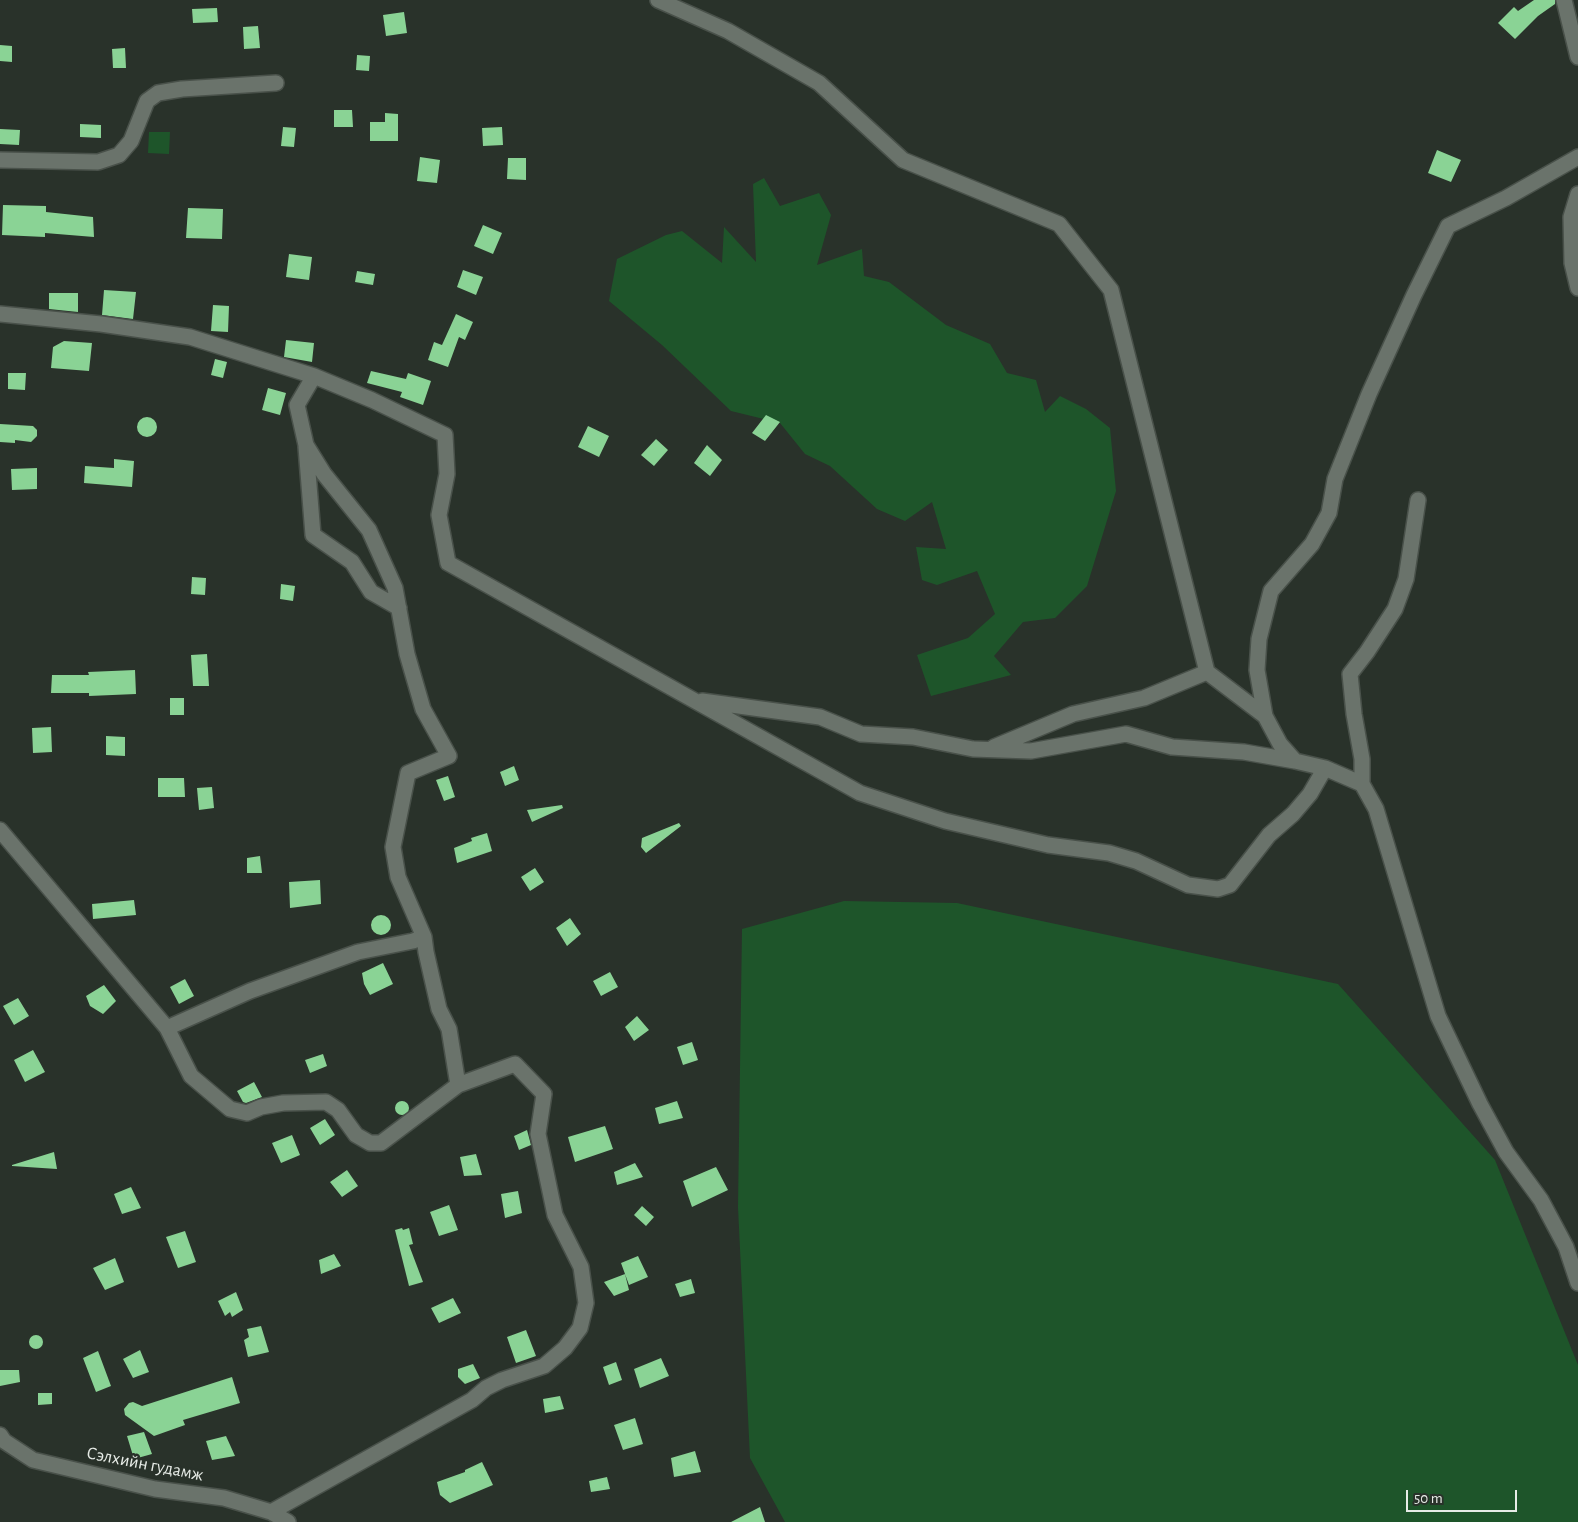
<!DOCTYPE html>
<html>
<head>
<meta charset="utf-8">
<style>
  body { margin:0 }
  #map { position:relative; width:1578px; height:1522px; overflow:hidden; background:#29322a; font-family:"Alegreya Sans",sans-serif }
  canvas { display:block }
  .scale { position:absolute; left:1406px; top:1490px; width:111px; height:22px; box-sizing:border-box; border:2px solid #e7ece7; border-top:0; padding-left:6px; font-size:15px; line-height:18px; white-space:nowrap; color:#e7ece7; -webkit-text-stroke:4px #29322a; paint-order:stroke }
</style>
</head>
<body>
<div id="map">
<canvas width="1578" height="1522"></canvas>
<div class="scale">50 m</div>
</div>
<script>
const context = document.querySelector('canvas').getContext('2d');
context.lineJoin = 'round';
function fillPath(path, color) { context.fillStyle = color; context.fill(path, 'evenodd'); }
const toPath = rows => new Path2D(rows.map(r => 'M' + r).join(''));
function trace(path, color, width, dash) { context.strokeStyle = color; context.lineWidth = width; context.lineCap = dash ? 'butt' : 'round'; context.setLineDash(dash || []); context.stroke(path); }
function write(font, color, halo, rows, align = 'center') {
  context.font = font + ' "Alegreya Sans",sans-serif'; context.lineWidth = 5; context.setLineDash([]); context.textBaseline = 'middle'; context.strokeStyle = halo; context.fillStyle = color; for (const [text, x, y, turn = 0] of rows) {
    context.save(); context.translate(x, y); context.rotate((+turn || 0) * Math.PI / 180); context.textAlign = isNaN(turn) ? turn : align; if (halo) context.strokeText(text, 0, 0); context.fillText(text, 0, 0); context.restore();
  }
}
const green = toPath([
  [149,132,170,132,169,154,148,153],
  [764,178,780,206,819,193,831,215,817,265,862,249,864,276,889,282,946,325,990,344,1007,373,1036,380,1045,412,1060,396,1086,409,1110,428,1116,491,1087,586,1055,618,1023,622,994,656,1011,675,931,696,917,655,968,638,995,614,977,571,937,585,922,580,916,547,946,549,932,502,905,521,877,509,830,466,805,454,780,423,731,411,662,345,609,301,617,259,666,235,682,231,722,263,724,227,756,262,753,184],
  [844,901,957,903,1338,984,1495,1160,1578,1365,1578,1522,785,1522,750,1458,738,1207,742,929]
]);
const building = toPath([
  [1534,0,1555,0,1555,4,1538,16,1515,39,1498,23,1514,7,1518,11],
  [217,8,218,22,193,23,192,9],
  [404,12,407,33,386,36,383,15],
  [258,26,260,48,244,49,243,27],
  [0,45,12,46,12,62,0,61],
  [125,48,126,68,113,68,112,49],
  [357,55,370,56,369,71,356,70],
  [334,110,352,110,353,127,334,127],
  [385,113,398,114,398,141,370,141,370,122,385,122],
  [80,124,101,125,101,138,80,137],
  [283,127,296,128,294,147,281,146],
  [502,127,503,145,483,146,482,128],
  [0,129,20,130,19,145,0,144],
  [1437,150,1461,160,1451,182,1428,173],
  [420,157,440,160,437,183,417,181],
  [508,158,526,158,526,180,507,179],
  [3,205,46,206,46,212,93,217,94,237,45,233,45,237,2,235],
  [188,208,223,209,222,239,186,238],
  [483,225,502,233,493,254,474,246],
  [289,254,312,257,309,280,286,277],
  [463,270,483,277,476,295,457,287],
  [357,271,375,274,373,285,355,282],
  [104,290,136,292,133,319,102,315],
  [49,293,78,293,78,312,49,309],
  [213,305,229,306,228,332,211,331],
  [456,314,473,322,465,340,459,337,448,367,428,360,434,342,442,345],
  [286,340,314,343,312,362,284,357],
  [64,341,92,343,89,371,51,368,53,347],
  [215,359,227,362,223,378,211,375],
  [371,371,406,379,408,373,431,381,423,405,400,397,402,392,367,383],
  [8,373,26,373,25,390,8,389],
  [268,388,286,393,280,415,262,410],
  [766,415,780,422,765,441,752,433],
  '137 427a10 10 0 1 1 20 0a10 10 0 1 1-20 0Z',
  [0,424,33,426,37,430,37,436,31,442,15,440,15,443,0,442],
  [588,426,609,436,599,457,578,447],
  [656,439,668,450,654,466,641,455],
  [707,445,722,460,710,476,694,463],
  [114,459,134,461,132,487,84,483,85,466,114,468],
  [37,468,37,489,12,490,11,469],
  [192,577,206,578,205,595,191,594],
  [281,584,295,586,293,601,280,599],
  [207,654,209,686,193,686,191,655],
  [135,670,136,694,89,696,89,693,51,693,52,675,89,675,88,672],
  [170,698,184,698,184,715,170,715],
  [51,727,52,752,33,753,32,728],
  [106,736,125,737,125,756,106,755],
  [514,766,519,780,505,786,500,772],
  [448,776,455,797,444,801,436,780],
  [158,778,184,778,185,797,158,797],
  [212,787,214,808,199,810,197,788],
  [562,805,563,808,532,822,527,810],
  [679,823,681,826,646,853,641,847,642,838],
  [487,833,492,851,457,863,454,848,472,841,471,838],
  [260,856,262,873,247,873,247,858],
  [535,868,544,882,530,891,521,877],
  [320,880,321,904,290,908,289,882],
  [134,900,136,915,93,919,92,904],
  '371 925a10 10 0 1 1 20 0a10 10 0 1 1-20 0Z',
  [570,918,581,934,567,946,556,928],
  [383,963,393,984,370,995,364,984,362,973],
  [610,972,618,987,601,996,593,981],
  [185,979,194,996,179,1004,170,987],
  [104,985,116,1001,103,1014,90,1006,86,996],
  [18,998,29,1016,14,1025,3,1006],
  [637,1016,649,1030,634,1041,625,1027],
  [692,1042,698,1060,683,1065,677,1047],
  [33,1050,45,1072,25,1082,14,1060],
  [323,1054,327,1066,310,1073,305,1060],
  [254,1082,262,1097,246,1103,243,1102,237,1091],
  [677,1101,683,1118,659,1124,655,1108],
  '395 1108a7 7 0 1 1 14 0a7 7 0 1 1-14 0Z',
  [325,1119,335,1135,320,1145,310,1128],
  [605,1126,613,1149,575,1162,568,1137],
  [527,1130,531,1145,519,1150,514,1136],
  [292,1135,300,1155,281,1163,272,1143],
  [54,1152,57,1169,12,1166,12,1165],
  [476,1154,482,1175,464,1176,460,1157],
  [635,1163,643,1177,617,1185,614,1172],
  [716,1167,728,1190,692,1207,683,1181],
  [347,1170,358,1186,342,1197,330,1182],
  [131,1187,141,1208,122,1214,114,1194],
  [518,1191,522,1213,505,1218,501,1194],
  [449,1205,458,1230,439,1236,430,1212],
  [642,1206,654,1217,646,1226,634,1215],
  [402,1228,403,1230,409,1228,413,1244,409,1245,423,1282,409,1286,395,1230],
  [185,1231,196,1262,178,1268,166,1237],
  [334,1254,341,1266,321,1274,319,1260],
  [638,1256,648,1277,629,1285,621,1263],
  [115,1258,124,1282,105,1290,93,1268],
  [625,1274,629,1290,614,1296,604,1282],
  [691,1279,695,1293,680,1297,675,1284],
  [236,1292,243,1310,232,1317,230,1312,225,1316,218,1301],
  [453,1298,461,1313,439,1323,431,1308],
  [261,1326,269,1352,248,1357,244,1340,249,1337,247,1329],
  [526,1330,536,1356,516,1363,507,1337],
  '29 1342a7 7 0 1 1 14 0a7 7 0 1 1-14 0Z',
  [140,1350,149,1372,133,1378,123,1359],
  [98,1351,111,1386,96,1392,83,1358],
  [661,1358,669,1376,640,1388,634,1369],
  [616,1362,622,1380,609,1385,603,1367],
  [473,1364,480,1378,465,1384,458,1377,458,1369],
  [0,1370,19,1370,20,1382,0,1386],
  [232,1377,240,1403,183,1420,185,1425,154,1436,125,1415,124,1409,129,1403,133,1402,142,1406],
  [38,1393,52,1393,52,1404,38,1405],
  [560,1396,564,1409,545,1413,543,1399],
  [635,1418,643,1444,623,1450,614,1425],
  [144,1432,152,1454,134,1459,127,1436],
  [226,1436,235,1456,212,1460,206,1441],
  [695,1451,701,1472,674,1477,671,1458],
  [482,1462,493,1485,450,1503,440,1495,437,1482,465,1472,465,1470],
  [607,1477,610,1489,591,1492,589,1481],
  [760,1507,765,1522,731,1522]
]);
const street = toPath([
  [658,0,728,31,819,83,903,160,1059,224,1111,290,1207,672,1265,716],
  [1564,0,1578,57],
  [1578,157,1506,198,1448,226,1414,295,1369,394,1335,479,1329,513,1312,544,1271,591,1259,639,1257,670,1265,716,1280,744,1295,761,1325,768,1362,784,1376,809,1438,1016,1480,1104,1506,1152,1541,1200,1566,1247,1578,1283],
  [0,160,98,162,119,155,131,141,147,101,158,93,182,89,276,83],
  [1578,194,1571,217,1572,263,1578,288],
  [0,314,101,324,190,337,314,376,372,400,445,435,447,474,439,515,448,563,860,793,945,821,1048,845,1109,853,1136,861,1188,885,1218,889,1230,885,1269,835,1293,814,1310,794,1325,768],
  [314,376,297,405,306,445,324,474,369,530,395,588,407,654,423,709,449,756,408,773,393,847,398,877,424,937],
  [306,447,313,535,352,562,371,592,399,608],
  [702,701,820,717,861,734,913,737,973,749,1031,751,1126,734,1172,747,1244,752,1295,761],
  [994,747,1073,714,1144,698,1207,672],
  [1362,784,1362,759,1354,714,1350,674,1367,652,1395,609,1406,579,1418,500],
  [0,830,167,1028,191,1076,230,1109,247,1113,261,1107,283,1103,326,1102,338,1110,356,1135,370,1143,381,1143,458,1085,515,1064,544,1094,538,1134,555,1215,581,1267,586,1303,580,1328,565,1348,544,1366,502,1380,486,1388,472,1400,271,1512],
  [167,1028,250,991,358,952,413,941,424,937,426,952,439,1009,449,1029,458,1085],
  [0,1435,4,1441,33,1460,155,1489,224,1498,271,1512,288,1522]
]);
const streetNames = [
  ["Сэлхийн гудамж",145,1464,11]
];
fillPath(green, '#1e552a');
fillPath(building, '#8ad395');
trace(street, '#49514a', 18);
trace(street, '#6a736b', 15);
write('18px', '#e7ece7', '#29322a', streetNames);
</script>
</body>
</html>
